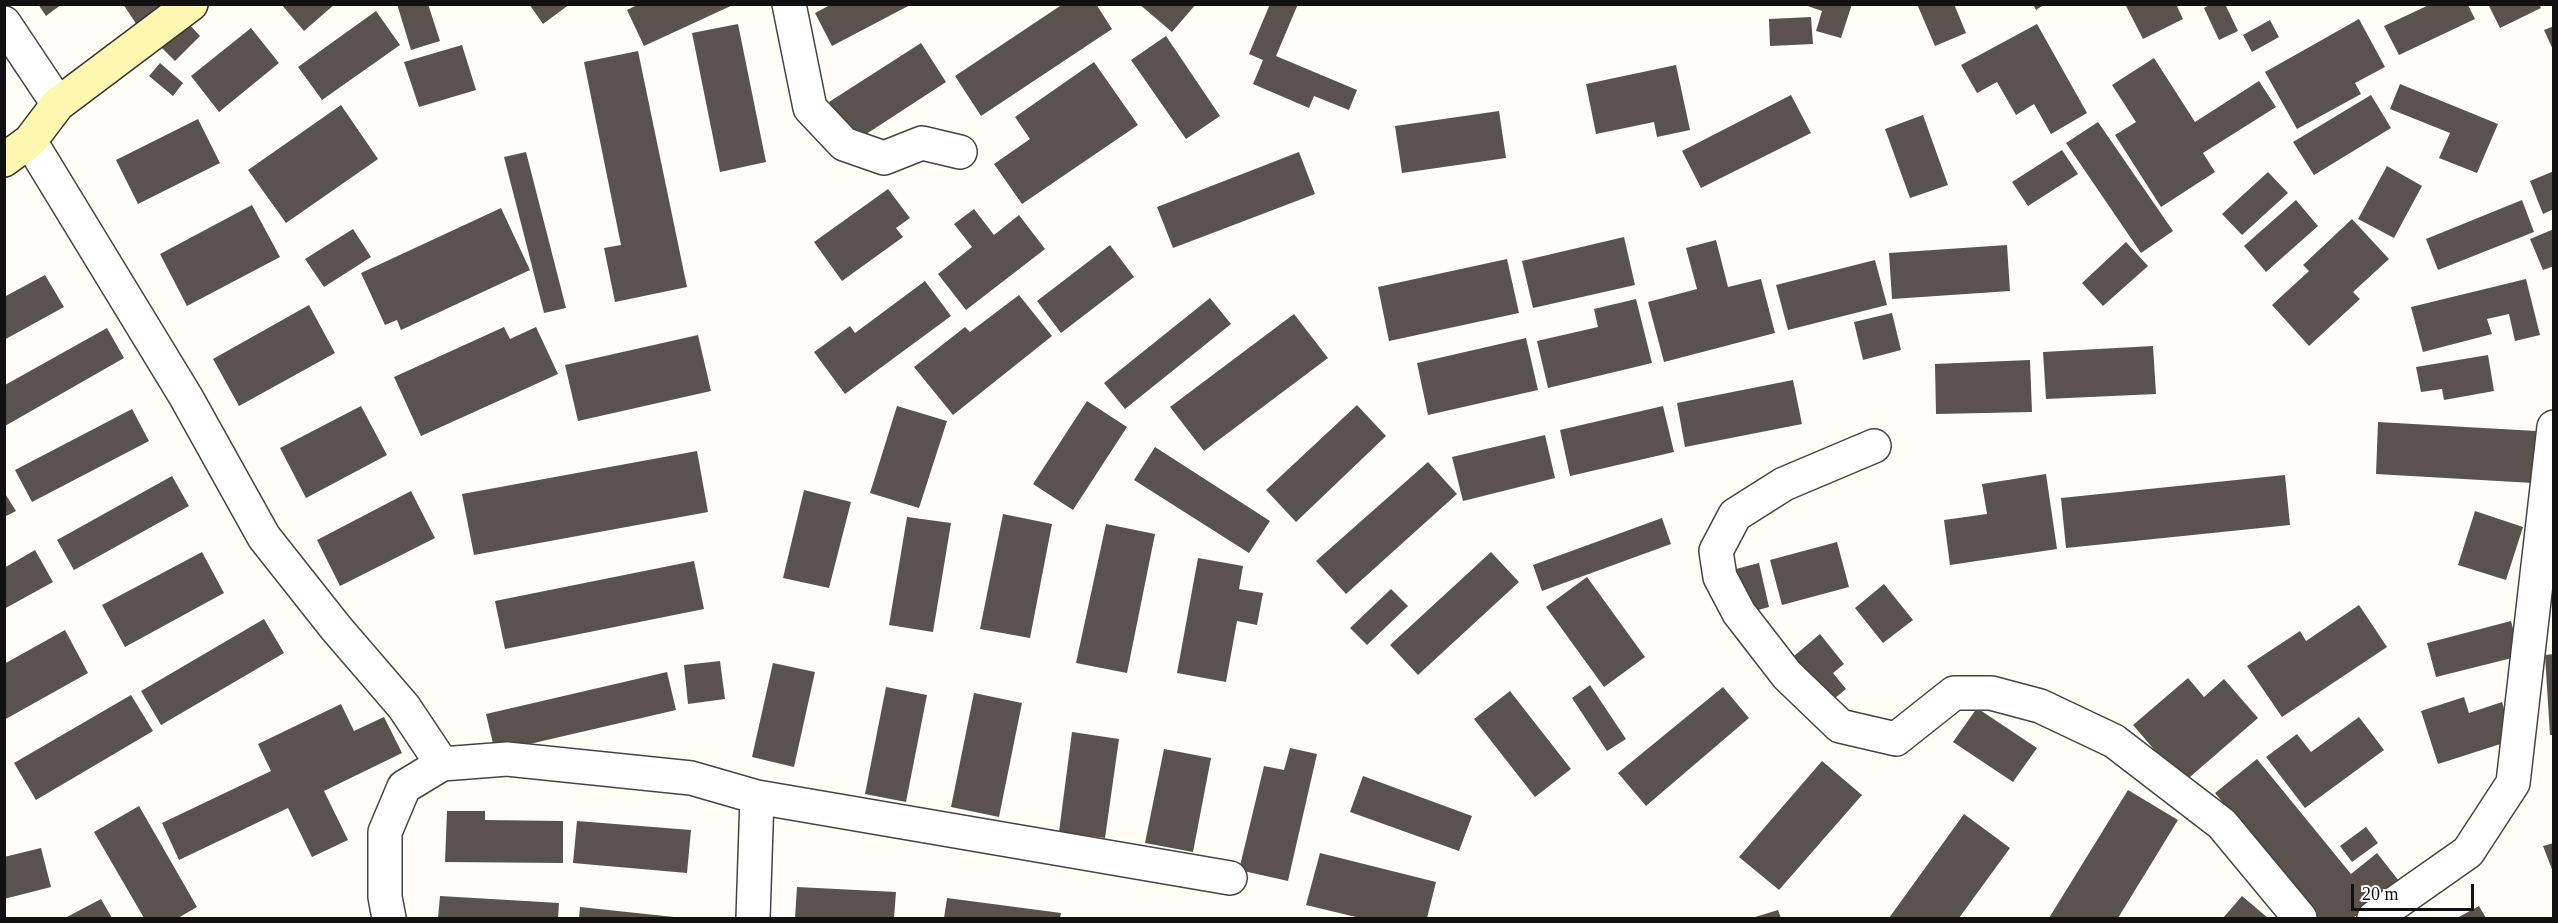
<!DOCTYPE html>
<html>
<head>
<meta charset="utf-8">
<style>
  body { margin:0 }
  #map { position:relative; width:2558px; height:923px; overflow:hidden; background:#fffdf5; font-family:"Times New Roman",serif }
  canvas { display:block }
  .frame { position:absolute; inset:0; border:6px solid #111; pointer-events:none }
  .scale { position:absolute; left:2351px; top:884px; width:123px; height:27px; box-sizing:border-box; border:3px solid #111; border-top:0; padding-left:8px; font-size:18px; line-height:21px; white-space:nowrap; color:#111; -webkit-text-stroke:4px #fff; paint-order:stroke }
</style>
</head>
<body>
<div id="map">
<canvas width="2558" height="923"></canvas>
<div class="frame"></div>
<div class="scale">20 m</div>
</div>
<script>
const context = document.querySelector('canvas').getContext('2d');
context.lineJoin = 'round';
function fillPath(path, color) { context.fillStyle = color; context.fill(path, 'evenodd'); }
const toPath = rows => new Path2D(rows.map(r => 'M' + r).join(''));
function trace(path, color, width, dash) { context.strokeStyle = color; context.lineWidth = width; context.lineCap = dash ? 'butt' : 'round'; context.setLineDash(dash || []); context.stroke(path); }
const building = toPath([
  [38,4,62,4,46,16],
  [123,4,173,4,139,28],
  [281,4,335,4,304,31],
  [397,4,428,4,440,41,411,50],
  [529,4,570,4,543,24],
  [639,4,735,4,644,46,627,10],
  [832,4,912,4,832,46,815,13],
  [1063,4,1096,4,1112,29,981,116,955,76],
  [1139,4,1196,4,1172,32],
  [1270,4,1298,4,1276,56,1357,90,1349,110,1314,96,1309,108,1253,84,1263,60,1249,54],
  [1802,4,1852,4,1841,38,1816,31,1822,11],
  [1917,4,1954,4,1966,33,1935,46],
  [2033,4,2045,4,2036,10],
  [2125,4,2176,4,2183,19,2143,39],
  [2211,4,2225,4,2238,31,2219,40,2204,8],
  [2488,4,2539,4,2541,8,2500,28],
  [2429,5,2468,5,2475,19,2399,55,2384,26],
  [376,11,400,45,322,100,298,67],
  [1811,17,1813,44,1770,46,1769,19],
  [2359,19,2385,67,2355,83,2361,94,2297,129,2265,72],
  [2270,20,2279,37,2252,52,2243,35],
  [187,22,200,36,175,61,161,47],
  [738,24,766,162,720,172,692,33],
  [2037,24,2087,113,2051,134,2034,104,2016,115,1997,82,1977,93,1961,65],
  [2554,26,2554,52,2544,30],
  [251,28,279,63,219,112,191,76],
  [1166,36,1220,116,1186,139,1131,60],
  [921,43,946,82,854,142,829,102],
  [462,45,476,90,419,107,404,62],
  [638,51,687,287,615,302,604,248,621,245,584,62],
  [2154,58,2195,122,2259,81,2276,107,2203,153,2215,172,2161,207,2115,135,2136,122,2112,85],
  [1094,62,1138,125,1022,204,994,164,1030,139,1015,117],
  [160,63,183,83,173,96,149,76],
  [1676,65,1690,130,1657,137,1654,122,1596,134,1586,84],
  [2400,84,2498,124,2477,173,2439,158,2450,133,2390,109],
  [1791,95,1811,133,1701,188,1682,151],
  [2371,95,2391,128,2314,175,2293,142],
  [341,105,378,159,286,223,248,170],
  [1499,111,1506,158,1402,173,1395,126],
  [1923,115,1948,185,1910,198,1885,129],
  [198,119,220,163,138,204,116,160],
  [2098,122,2173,231,2141,253,2066,143],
  [2062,150,2078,174,2028,206,2012,182],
  [526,152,566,308,544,313,504,157],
  [1299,152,1315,194,1173,248,1157,207],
  [2387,166,2422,186,2394,238,2358,219],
  [2554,171,2554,209,2543,214,2530,181],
  [2268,172,2288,193,2242,235,2222,214],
  [888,189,910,218,896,228,903,237,842,281,814,242],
  [2296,200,2318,226,2266,272,2244,246],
  [2522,200,2534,232,2438,270,2426,239],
  [252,205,280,257,187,306,160,254],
  [501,208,530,270,401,330,397,320,385,325,361,273],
  [974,209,994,235,1019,215,1045,249,966,310,938,274,972,247,954,224],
  [2352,219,2389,259,2353,292,2360,299,2309,346,2272,305,2309,271,2303,265],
  [353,229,371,257,324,287,305,259],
  [2554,229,2554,266,2543,270,2530,239],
  [1624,237,1635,285,1533,308,1522,261],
  [1716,240,1728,287,1761,279,1775,333,1664,362,1648,302,1697,289,1686,248],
  [2126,242,2148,266,2103,306,2082,283],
  [1110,245,1134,277,1061,333,1037,301],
  [2007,245,2010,291,1892,299,1889,253],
  [1507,259,1519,313,1389,341,1378,287],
  [1875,260,1887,305,1788,330,1776,285],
  [45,275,64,307,4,340,4,297],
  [2526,279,2540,335,2515,341,2509,314,2487,319,2492,334,2423,352,2411,307],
  [925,281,951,316,845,394,814,352,850,326,855,333],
  [1019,295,1052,336,953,415,914,367,965,327,970,332],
  [1210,298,1231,324,1125,409,1104,383],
  [1636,299,1652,363,1548,388,1537,341,1598,327,1594,309],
  [309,305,335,353,239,406,213,359],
  [1892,313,1901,350,1863,360,1854,322],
  [1294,314,1328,358,1204,451,1170,407],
  [504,327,510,339,536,327,558,374,421,436,394,377],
  [107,328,124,358,5,426,5,385],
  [698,335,711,391,578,421,565,365],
  [1526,338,1538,390,1428,415,1417,363],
  [2153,346,2156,394,2046,399,2043,352],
  [2488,355,2494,391,2444,400,2442,389,2421,392,2416,367],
  [2030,360,2032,412,1936,414,1935,364],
  [1793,380,1802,424,1685,447,1677,403],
  [1087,401,1127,427,1073,510,1033,484],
  [1357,405,1386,436,1296,522,1266,490],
  [361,406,387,455,306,498,280,448],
  [897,406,947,421,919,508,870,493],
  [1663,406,1674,452,1570,476,1560,430],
  [132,409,149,441,32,502,15,470],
  [2378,422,2536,431,2533,483,2376,474],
  [1545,435,1555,478,1463,501,1452,457],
  [1155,447,1270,521,1249,553,1134,480],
  [697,451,708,512,474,555,462,494],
  [1428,462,1457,494,1346,594,1316,561],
  [2046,474,2057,549,1950,565,1944,520,1987,514,1982,484],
  [2285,475,2290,525,2066,548,2061,498],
  [172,476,189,506,74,570,57,540],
  [804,490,851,502,829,588,783,578],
  [411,491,435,538,340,586,317,540],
  [4,492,16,511,4,517],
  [2475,511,2523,527,2506,580,2458,565],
  [1003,514,1052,524,1030,638,980,629],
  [907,517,951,523,933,632,889,625],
  [1662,518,1671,544,1542,591,1533,565],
  [1106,524,1155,534,1127,673,1076,663],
  [1837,542,1849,587,1782,605,1770,560],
  [35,550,53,582,4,609,4,568],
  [202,552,224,593,125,647,102,605],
  [1491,552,1519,582,1418,675,1390,645],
  [1198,558,1243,566,1239,589,1263,593,1257,625,1237,621,1226,682,1177,673],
  [694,561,704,609,505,649,495,601],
  [1759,563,1769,607,1747,613,1736,569],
  [1587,577,1645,657,1604,687,1546,607],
  [1884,584,1913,620,1883,643,1855,608],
  [1391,589,1408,606,1367,645,1350,628],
  [2359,605,2387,647,2282,717,2247,666,2300,631,2306,641],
  [264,619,284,653,161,725,141,691],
  [2511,621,2520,656,2436,677,2427,643],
  [65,630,88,673,4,720,4,664],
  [1820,634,1844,664,1833,673,1846,689,1824,707,1787,662],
  [2554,654,2554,735,2550,735,2545,655],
  [720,661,725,699,688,704,684,665],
  [773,663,815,672,794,767,752,757],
  [667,672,676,710,495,752,486,714],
  [2188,678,2204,697,2224,679,2258,718,2183,783,2133,725],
  [1590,685,1626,739,1607,751,1572,698],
  [886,687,927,695,906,802,865,794],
  [1723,687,1749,718,1646,806,1618,773],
  [1510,691,1571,769,1535,797,1474,719],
  [974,693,1022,703,999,817,951,807],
  [131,695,153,731,36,800,14,763],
  [2464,697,2469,713,2502,702,2513,740,2438,764,2421,711],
  [341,704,354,731,384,717,402,753,324,791,348,840,312,857,288,808,179,860,162,823,271,771,258,744],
  [1977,708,2037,748,2013,782,1953,742],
  [2359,717,2384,750,2305,808,2266,757,2297,734,2311,752],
  [1072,732,1119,739,1105,838,1059,832],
  [1290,748,1317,754,1288,881,1239,870,1264,766,1284,770],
  [1164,749,1211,758,1193,852,1145,843],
  [2257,759,2351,874,2377,853,2399,881,2353,918,2317,918,2215,793],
  [1822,761,1862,795,1779,890,1739,857],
  [1363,776,1472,816,1459,851,1350,812],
  [2128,790,2178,820,2118,918,2049,918],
  [139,806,197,907,178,918,144,918,94,832],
  [447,811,485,811,485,820,563,821,563,863,445,862],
  [1964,814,2010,848,1959,918,1889,918],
  [577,821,691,830,687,873,573,863],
  [2366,827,2378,843,2352,862,2340,846],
  [2554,843,2554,872,2553,872,2543,846],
  [41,848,51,887,4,899,4,857],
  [1320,853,1436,882,1427,918,1360,918,1306,905],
  [797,887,896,892,894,918,795,918],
  [440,896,559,903,558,918,438,918],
  [2242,896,2268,918,2223,918],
  [947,898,1061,913,1060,918,944,918],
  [101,899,112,918,65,918],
  [2479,906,2486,918,2457,918],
  [580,907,674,917,674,918,579,918],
  [1778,910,1781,918,1752,918]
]);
const street = toPath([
  [789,4,810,108,844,144,884,158,922,143,960,152],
  [4,23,58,104],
  [30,141,186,397,264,537,336,628,404,707,442,764,507,759,691,778,757,797,1230,878],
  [1874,446,1784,484,1735,515,1716,551,1720,577,1739,613,1787,675,1840,726,1896,739,1954,693,1991,693,2040,706,2114,741,2222,824,2300,918],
  [389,918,385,897,385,832,404,787,442,764],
  [753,918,757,797],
  [2374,918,2468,852,2513,783,2554,427]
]);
const secondary = toPath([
  [4,160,30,141,58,104,191,4]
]);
fillPath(building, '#5a524d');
trace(street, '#444', 36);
trace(secondary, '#333', 36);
trace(street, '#fff', 33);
trace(secondary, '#fff6b0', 33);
</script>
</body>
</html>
